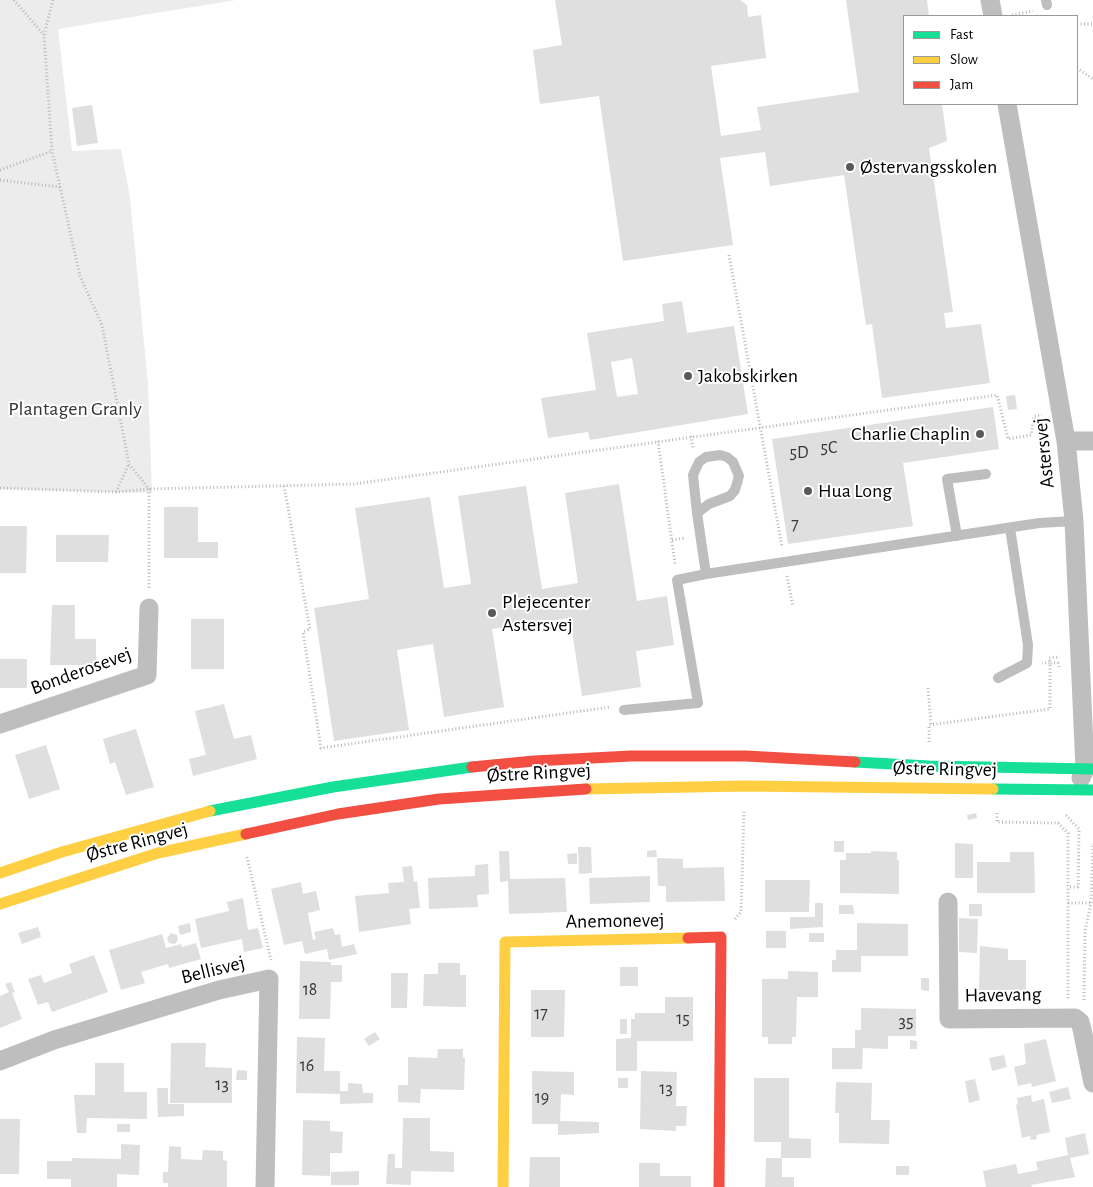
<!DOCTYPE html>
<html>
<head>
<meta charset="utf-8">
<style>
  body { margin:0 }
  #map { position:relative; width:1093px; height:1187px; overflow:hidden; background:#fff; font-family:"Alegreya Sans",sans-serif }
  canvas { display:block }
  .legend { position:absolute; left:903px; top:15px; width:175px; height:90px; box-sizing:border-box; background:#fff; border:1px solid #999; margin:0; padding:6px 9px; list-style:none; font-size:15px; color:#000 }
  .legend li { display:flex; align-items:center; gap:10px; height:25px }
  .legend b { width:25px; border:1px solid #999 }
</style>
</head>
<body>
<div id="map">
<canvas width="1093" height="1187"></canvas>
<ul class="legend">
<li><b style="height:6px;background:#16e098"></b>Fast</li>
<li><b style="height:6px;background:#ffcf43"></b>Slow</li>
<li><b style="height:6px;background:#f24e42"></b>Jam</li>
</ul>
</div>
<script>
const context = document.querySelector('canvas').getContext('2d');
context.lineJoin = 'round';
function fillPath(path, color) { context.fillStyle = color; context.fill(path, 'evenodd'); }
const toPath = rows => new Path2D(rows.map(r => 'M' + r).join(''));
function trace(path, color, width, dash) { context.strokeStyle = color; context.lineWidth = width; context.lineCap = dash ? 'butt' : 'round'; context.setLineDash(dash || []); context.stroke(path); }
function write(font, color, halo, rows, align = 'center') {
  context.font = font + ' "Alegreya Sans",sans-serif'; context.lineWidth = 4; context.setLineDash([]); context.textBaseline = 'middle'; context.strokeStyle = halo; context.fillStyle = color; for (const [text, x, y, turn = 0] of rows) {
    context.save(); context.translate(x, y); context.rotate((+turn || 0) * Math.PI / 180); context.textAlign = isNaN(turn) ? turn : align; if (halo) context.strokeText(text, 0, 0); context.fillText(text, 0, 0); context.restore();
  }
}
const green = toPath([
  [0,0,236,0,58,29,72,151,121,149,130,198,148,384,152,493,0,489]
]);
const building = toPath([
  [555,0,740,0,747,5,748,17,761,15,766,58,711,66,721,136,761,130,757,107,859,92,846,0,927,0,929,16,904,16,904,104,942,104,947,141,929,148,953,312,944,313,946,328,981,324,990,383,882,398,872,324,866,325,844,175,770,186,765,152,720,158,733,245,623,261,599,96,540,104,533,50,562,45],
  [92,105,98,143,77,146,72,108],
  [682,301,687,333,734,326,748,414,590,440,588,432,548,438,541,398,596,390,587,333,664,321,662,304],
  [632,358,638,394,617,397,611,362],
  [1015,395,1017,409,1008,410,1006,396],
  [993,407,999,449,903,463,913,526,788,544,772,439],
  [619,484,637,601,667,596,674,645,636,651,641,687,582,696,570,618,492,629,504,707,444,717,433,644,397,650,409,730,334,741,314,608,369,599,355,508,430,497,444,588,471,584,458,496,526,486,542,589,578,583,565,493],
  [164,507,198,507,198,542,218,542,218,558,164,558],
  [0,526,27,526,26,573,0,573],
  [56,535,109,535,108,562,56,562],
  [52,605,75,605,75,639,96,639,96,665,50,665],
  [191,619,224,619,224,669,191,669],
  [0,659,27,659,27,688,0,688],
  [224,704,234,739,251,735,257,759,193,776,189,759,206,755,195,711],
  [136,729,154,787,126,795,115,762,110,764,103,739],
  [46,745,60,789,29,799,15,755],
  [976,813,977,818,968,820,967,815],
  [834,841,844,841,844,852,834,852],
  [955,843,973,844,973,878,955,878],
  [578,847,591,847,592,873,579,874],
  [656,850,657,857,647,857,647,851],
  [499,851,509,851,510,879,565,878,567,912,509,914,508,881,500,882],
  [871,851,897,852,897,860,899,860,899,894,840,893,840,860,846,860,846,853,871,853],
  [1010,852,1034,852,1035,893,977,893,977,862,1010,862],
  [577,853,577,864,568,864,567,854],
  [657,858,683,859,683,868,724,867,725,901,666,902,666,886,658,886],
  [488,864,489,894,477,895,478,907,429,909,428,878,475,876,475,865],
  [412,866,414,882,417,881,420,908,409,909,411,924,359,932,355,896,389,893,388,883,404,882,402,867],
  [650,876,650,902,590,904,589,878],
  [765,880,810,880,809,912,765,912],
  [301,882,303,894,316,891,320,910,308,913,313,940,316,939,314,932,333,928,335,935,340,934,342,947,354,944,357,954,329,960,327,949,305,954,302,941,284,945,271,889],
  [243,898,248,930,258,928,263,948,244,952,242,939,201,948,195,919,229,911,227,902],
  [815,903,823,903,823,927,790,929,790,917,815,917],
  [969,904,982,904,982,916,969,916],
  [839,905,853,905,854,914,839,914],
  [959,918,978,919,977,953,959,952],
  [190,923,191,932,180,935,178,926],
  [857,923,908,924,908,956,861,956,861,972,832,972,832,960,836,960,836,950,857,950],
  [38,927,41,937,22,944,18,933],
  [766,931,786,931,786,948,766,948],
  [171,933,177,935,178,940,175,944,169,943,167,938],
  [809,933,824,933,824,942,809,942],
  [162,934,166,948,181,944,182,947,196,943,201,959,169,968,168,964,141,972,145,983,121,990,109,950],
  [980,946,1008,949,1008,960,1026,960,1026,990,979,990],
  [94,955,108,992,52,1012,48,1002,38,1005,28,979,41,975,44,983,72,973,69,964],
  [300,961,331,962,331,965,342,965,342,982,331,982,330,1019,299,1019],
  [438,963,460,963,460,975,466,975,466,1007,423,1006,424,974,438,974],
  [620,967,638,967,638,986,620,986],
  [788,971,818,972,818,997,797,997,796,1037,792,1037,792,1044,768,1044,768,1037,762,1037,762,979,788,979],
  [391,973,408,973,407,1008,391,1008],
  [921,978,929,978,929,991,921,990],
  [11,982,15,992,12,993,22,1019,0,1028,0,996,9,992,5,984],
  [531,990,565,990,564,1037,531,1037],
  [665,997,693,997,693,1041,637,1041,637,1071,616,1071,616,1039,631,1038,631,1019,635,1019,635,1013,665,1013],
  [861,1008,916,1009,916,1036,888,1036,888,1049,863,1048,862,1069,832,1069,832,1048,855,1048,855,1030,861,1030],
  [620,1019,627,1019,627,1034,620,1034],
  [375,1032,380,1039,369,1046,364,1039],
  [297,1037,325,1038,324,1071,340,1071,340,1091,348,1091,348,1083,362,1084,363,1093,373,1093,373,1103,340,1104,340,1094,296,1093],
  [1046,1039,1056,1081,1032,1087,1031,1083,1018,1086,1014,1067,1026,1064,1024,1044],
  [910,1040,917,1041,917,1049,910,1049],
  [171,1043,206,1043,205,1067,232,1068,232,1103,170,1103],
  [438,1049,463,1049,463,1057,465,1058,464,1090,421,1089,420,1103,398,1102,398,1085,408,1085,408,1057,437,1058],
  [1004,1055,1007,1067,992,1071,989,1058],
  [95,1063,124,1063,124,1092,147,1092,147,1119,87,1118,86,1133,77,1133,74,1095,95,1095],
  [237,1070,247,1071,247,1080,236,1080],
  [532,1071,574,1072,574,1095,561,1094,560,1121,599,1122,599,1133,558,1135,558,1124,532,1124],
  [641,1071,677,1072,676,1106,687,1106,686,1126,676,1126,676,1131,640,1129],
  [618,1078,628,1078,628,1088,618,1088],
  [754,1078,789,1078,789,1138,811,1139,811,1158,781,1158,781,1142,754,1142],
  [975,1079,980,1100,969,1103,965,1081],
  [836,1082,872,1083,871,1120,890,1120,889,1144,839,1143,839,1113,835,1113],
  [1068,1087,1071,1099,1052,1103,1049,1092],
  [157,1088,168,1088,168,1104,184,1104,184,1116,158,1117],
  [1031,1095,1032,1102,1044,1099,1050,1132,1036,1135,1037,1139,1031,1140,1030,1136,1022,1138,1016,1105,1018,1104,1017,1098],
  [403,1118,430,1118,430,1151,454,1152,454,1172,411,1171,411,1185,386,1184,388,1154,395,1154,395,1168,402,1168],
  [0,1119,20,1119,19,1174,0,1174],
  [303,1120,330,1121,330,1131,343,1132,342,1153,330,1153,330,1176,302,1175],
  [117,1124,130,1124,130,1132,117,1132],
  [1085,1133,1089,1154,1070,1158,1075,1177,1031,1185,1032,1187,986,1187,983,1171,1016,1164,1018,1174,1038,1170,1036,1162,1068,1155,1065,1138],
  [121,1144,140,1145,139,1175,117,1174,117,1187,71,1187,71,1179,47,1179,47,1161,72,1161,72,1158,121,1159],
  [169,1146,181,1147,181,1159,202,1160,203,1150,223,1151,223,1160,227,1161,227,1187,168,1187,168,1183,163,1183,163,1172,168,1172],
  [530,1157,560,1157,560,1187,529,1187],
  [766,1158,782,1158,782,1177,794,1177,794,1187,765,1187],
  [639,1163,660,1163,660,1176,691,1176,691,1187,639,1187],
  [896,1166,909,1166,909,1175,896,1175],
  [359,1171,359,1185,331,1185,331,1172]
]);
const path = toPath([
  [14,0,44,35],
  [53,0,44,35,52,151,80,276,102,325,129,464,149,489,149,590],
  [1012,15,1033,11],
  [1077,24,1093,24],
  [1077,68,1093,79],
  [0,170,52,151],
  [0,180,60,187],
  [729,255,782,547],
  [691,436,693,448],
  [658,441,675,564],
  [284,486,310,629,303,632,321,748,610,707],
  [0,488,116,492,149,489,354,484,997,395,1008,439,1031,435,1034,416,1042,415],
  [116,492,129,464],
  [672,540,685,538],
  [787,576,793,607],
  [1059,667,1058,663,1050,663,1049,658,1060,657],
  [928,688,931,725],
  [929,742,929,725,1050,709,1050,663,1042,663],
  [997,813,997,822,1058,823,1068,833,1068,1000],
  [1066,815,1079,829,1078,887,1068,887],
  [247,857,271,960],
  [1068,903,1091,903],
  [735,919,741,912,744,810],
  [1084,1000,1085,931,1091,903,1093,843]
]);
const lane = toPath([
  [1046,0,1047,5],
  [697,513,709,504,730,496,735,490,739,476,733,462,727,457,720,455,706,457,699,462,693,475,697,513,706,574,1039,523,1074,521],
  [957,536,947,479,986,474],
  [998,678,1027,663,1028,645,1010,528],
  [624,710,698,703,677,580,706,574]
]);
const street = toPath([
  [990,0,993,16],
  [1007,104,1066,441,1074,521,1085,769,1081,778],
  [1066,441,1093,441],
  [0,724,147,675,149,608],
  [948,902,949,1019,1075,1018,1080,1022,1082,1029,1093,1083],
  [0,1061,54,1040,219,990,269,979,265,1187]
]);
const fast = toPath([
  [855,762,929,766,1093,769],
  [993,789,1093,790],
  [210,811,333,787,472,767]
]);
const slow = toPath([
  [586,789,745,786,993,789],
  [0,873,62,852,210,811],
  [0,904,158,853,246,834],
  [503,1187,505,942,688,938]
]);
const jam = toPath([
  [472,767,534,761,631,756,746,756,855,762],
  [246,834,338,814,439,799,586,789],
  [688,938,721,937,719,1187]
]);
const markers = [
  [850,167,5,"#595959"],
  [688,376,5,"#595959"],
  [980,434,5,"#595959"],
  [808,491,5,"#595959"],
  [492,613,5,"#595959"]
];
const numberNames = [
  ["5C",829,448],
  ["5D",799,453],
  ["7",795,525],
  ["18",310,990],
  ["17",541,1014],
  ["15",683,1019],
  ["35",906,1022],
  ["16",307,1066],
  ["13",222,1085],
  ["13",666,1089],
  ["19",542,1098]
];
const poiNames = [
  ["Østervangsskolen",860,167],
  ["Jakobskirken",698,376],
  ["Charlie Chaplin",970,434,"right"],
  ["Hua Long",818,491],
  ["Plejecenter",502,602],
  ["Astersvej",502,625]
];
const parkNames = [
  ["Plantagen Granly",75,409]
];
const streetNames = [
  ["Astersvej",1044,453,-96],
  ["Bonderosevej",81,671,-20],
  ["Østre Ringvej",945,769,1],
  ["Østre Ringvej",539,773,-3],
  ["Østre Ringvej",137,842,-15],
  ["Anemonevej",615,921,-1],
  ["Bellisvej",213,970,-14],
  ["Havevang",1003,995,-1]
];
fillPath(green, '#ececec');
fillPath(building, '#dfdfdf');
trace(path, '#b9b9b9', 3, [1, 2.5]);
trace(lane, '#bebebe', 10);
trace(street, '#bebebe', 19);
trace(fast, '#16e098', 11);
trace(slow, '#ffcf43', 11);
trace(jam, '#f24e42', 11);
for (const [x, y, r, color] of markers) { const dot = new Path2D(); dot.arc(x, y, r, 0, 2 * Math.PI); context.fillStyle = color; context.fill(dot); trace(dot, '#fff', 2); }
write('18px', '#383838', null, numberNames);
write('20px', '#000', '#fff', poiNames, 'left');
write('20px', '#333', '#fff', parkNames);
write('20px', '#000', '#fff', streetNames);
</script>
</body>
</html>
